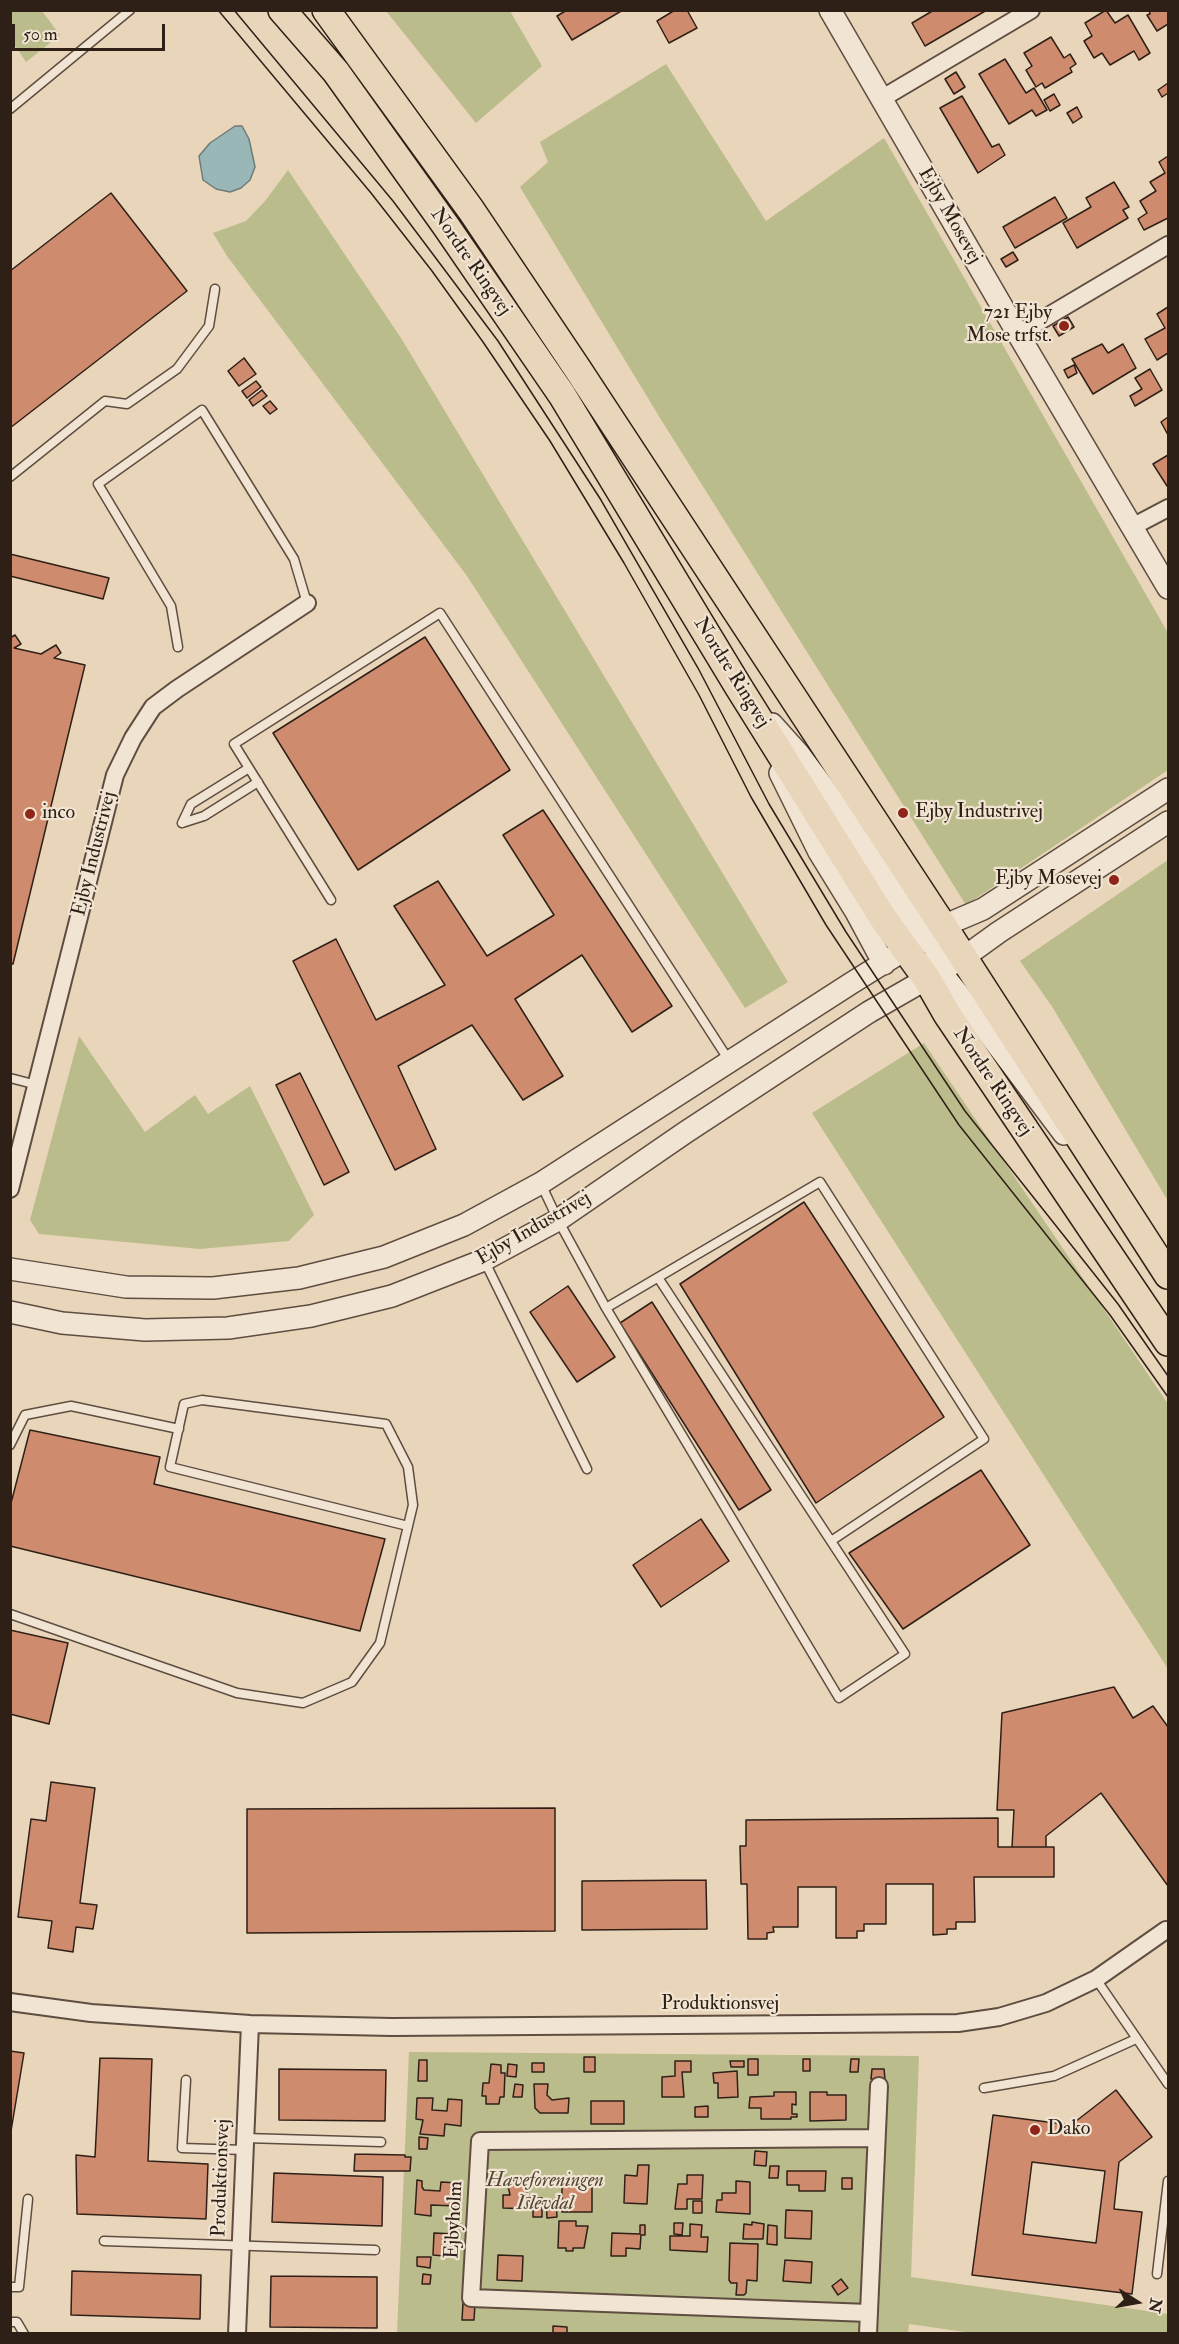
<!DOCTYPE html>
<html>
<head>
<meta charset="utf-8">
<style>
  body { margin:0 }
  #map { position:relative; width:1179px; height:2344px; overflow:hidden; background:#e9d5b9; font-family:"IM FELL Double Pica",serif }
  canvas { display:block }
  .frame { position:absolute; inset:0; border:12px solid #2f2017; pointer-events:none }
  .north { position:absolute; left:1107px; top:2272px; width:60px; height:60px; -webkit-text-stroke:4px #f1e4d2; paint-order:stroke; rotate:101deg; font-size:16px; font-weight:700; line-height:24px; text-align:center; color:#2f2017 }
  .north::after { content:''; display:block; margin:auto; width:21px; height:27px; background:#2f2017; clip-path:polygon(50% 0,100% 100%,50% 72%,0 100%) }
  .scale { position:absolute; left:12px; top:24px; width:153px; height:27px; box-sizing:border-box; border:3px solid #2f2017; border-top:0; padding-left:8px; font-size:18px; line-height:21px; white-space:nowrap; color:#2f2017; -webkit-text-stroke:4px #f1e4d2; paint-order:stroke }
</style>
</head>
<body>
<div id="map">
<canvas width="1179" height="2344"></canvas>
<div class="frame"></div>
<div class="north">N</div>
<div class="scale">50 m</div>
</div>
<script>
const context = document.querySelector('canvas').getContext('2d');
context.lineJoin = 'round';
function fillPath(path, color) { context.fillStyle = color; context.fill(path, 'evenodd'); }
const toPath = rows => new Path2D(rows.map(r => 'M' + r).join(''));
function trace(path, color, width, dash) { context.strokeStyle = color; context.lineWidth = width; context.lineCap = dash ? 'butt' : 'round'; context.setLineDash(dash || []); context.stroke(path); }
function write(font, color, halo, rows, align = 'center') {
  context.font = font + ' "IM FELL Double Pica",serif'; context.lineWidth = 4.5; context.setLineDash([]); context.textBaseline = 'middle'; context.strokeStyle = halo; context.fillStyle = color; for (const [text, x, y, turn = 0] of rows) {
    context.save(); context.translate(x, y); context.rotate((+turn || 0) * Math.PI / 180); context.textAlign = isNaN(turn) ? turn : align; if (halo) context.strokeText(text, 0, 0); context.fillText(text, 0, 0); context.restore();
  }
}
const green = toPath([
  [10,11,42,11,60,35,26,62,16,47,11,45],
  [386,11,510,11,542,66,476,123],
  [666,64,766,221,884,138,1168,633,1168,770,966,905,660,418,520,187,548,162,540,142],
  [288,170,401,338,788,982,745,1008,467,576,227,256,213,233,246,221,265,201],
  [1168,860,1168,1201,1053,1008,1020,961],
  [79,1036,145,1132,195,1095,208,1114,250,1086,314,1215,289,1241,200,1249,39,1234,30,1220],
  [924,1043,1168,1404,1168,1669,812,1113],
  [409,2052,919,2056,911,2277,1168,2314,1168,2334,979,2334,909,2324,908,2334,397,2334]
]);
const water = toPath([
  [235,126,242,126,249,139,255,167,250,180,241,188,230,192,216,189,203,180,199,156,210,143,235,126]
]);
const building = toPath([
  [567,10,623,10,572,40,557,16,567,10],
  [675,10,687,10,697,28,669,43,657,21,675,10],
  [934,10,987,10,925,46,912,23,934,10],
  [1106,10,1115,23,1128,15,1150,53,1139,60,1134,51,1110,65,1102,53,1094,58,1084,41,1092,36,1085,23,1106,10],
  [1149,10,1168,10,1168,24,1157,31,1147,15,1150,14,1149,10],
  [1051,37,1064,58,1070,54,1076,64,1070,68,1072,72,1045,88,1042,83,1036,87,1026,70,1032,66,1024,53,1051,37],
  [1005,59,1026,93,1034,88,1047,110,1036,116,1032,110,1009,124,979,74,1005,59],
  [956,72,965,87,954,94,945,79,956,72],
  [1168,83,1168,93,1162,97,1158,90,1168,83],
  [1054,94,1060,105,1050,111,1044,100,1054,94],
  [962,96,992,147,999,144,1005,155,978,173,940,108,962,96],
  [1077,107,1082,117,1073,123,1067,113,1077,107],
  [1168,156,1168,218,1144,230,1138,219,1147,213,1140,201,1156,191,1150,182,1165,173,1159,162,1168,156],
  [1114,182,1129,207,1123,210,1128,218,1077,248,1063,223,1091,207,1086,198,1114,182],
  [111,193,187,291,10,428,10,271,111,193],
  [1055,197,1067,218,1015,248,1003,227,1055,197],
  [1013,252,1018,260,1006,267,1001,259,1013,252],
  [1168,307,1168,353,1157,360,1145,339,1165,328,1157,314,1168,307],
  [1068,317,1074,327,1059,336,1053,326,1068,317],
  [1102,344,1108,353,1123,344,1136,368,1093,394,1072,359,1102,344],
  [244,358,256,374,239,386,228,371,244,358],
  [1074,365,1077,373,1068,378,1064,370,1074,365],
  [1150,369,1162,390,1135,406,1130,396,1142,389,1135,378,1150,369],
  [256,381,261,387,247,398,242,391,256,381],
  [262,390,267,396,253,406,249,400,262,390],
  [270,401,277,409,270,414,263,406,270,401],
  [1168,417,1168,435,1161,422,1168,417],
  [1168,455,1168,485,1167,486,1153,464,1168,455],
  [10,554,109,578,103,599,10,576,10,554],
  [15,635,21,644,14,648,41,654,56,645,61,653,54,658,85,665,13,964,10,963,10,638,15,635],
  [425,637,510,770,358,870,273,733,425,637],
  [543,810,672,1006,632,1032,582,955,515,999,563,1076,523,1100,472,1025,398,1066,436,1149,395,1170,293,961,336,939,376,1020,445,985,394,906,438,881,487,956,554,915,503,835,543,810],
  [300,1073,349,1172,324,1185,276,1085,300,1073],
  [804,1202,944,1417,816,1503,680,1284,804,1202],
  [568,1286,615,1357,577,1382,530,1312,568,1286],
  [652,1302,771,1490,739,1510,620,1323,652,1302],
  [30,1430,160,1457,154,1484,385,1539,360,1631,10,1546,10,1507,30,1430],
  [981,1470,1030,1545,903,1629,849,1553,981,1470],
  [701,1519,729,1561,661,1607,633,1565,701,1519],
  [10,1630,68,1643,49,1724,10,1714,10,1630],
  [1114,1687,1133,1718,1153,1706,1168,1727,1168,1886,1101,1793,1046,1836,1046,1847,1012,1847,1014,1810,997,1810,1002,1713,1114,1687],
  [51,1782,95,1788,80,1903,97,1905,93,1929,76,1927,73,1952,48,1948,52,1921,18,1917,31,1819,46,1821,51,1782],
  [555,1808,555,1931,247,1933,247,1809,555,1808],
  [998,1818,998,1847,1054,1847,1054,1877,974,1877,975,1922,956,1922,956,1929,947,1929,947,1934,933,1935,933,1884,886,1884,886,1924,864,1924,864,1931,857,1931,857,1938,836,1938,836,1887,798,1887,798,1927,773,1927,774,1932,767,1933,767,1939,748,1939,747,1884,741,1884,740,1846,746,1846,746,1820,998,1818],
  [706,1880,707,1929,582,1930,582,1881,706,1880],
  [10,2051,24,2053,10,2137,10,2051],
  [584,2057,595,2057,595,2072,584,2072,584,2057],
  [100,2058,152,2059,148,2161,208,2164,206,2219,77,2214,76,2155,95,2157,100,2058],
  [748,2059,758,2059,758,2075,748,2075,748,2059],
  [803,2059,810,2059,810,2071,803,2071,803,2059],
  [851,2059,859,2059,858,2072,850,2072,851,2059],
  [419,2060,427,2060,427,2081,418,2081,419,2060],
  [675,2061,691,2061,691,2072,682,2072,684,2097,662,2097,662,2077,675,2076,675,2061],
  [730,2061,744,2061,744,2067,731,2067,730,2061],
  [532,2063,544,2063,544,2072,532,2072,532,2063],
  [491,2064,501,2065,501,2073,505,2073,504,2097,500,2097,499,2104,486,2104,486,2096,482,2096,483,2083,489,2083,491,2064],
  [508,2064,517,2065,516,2077,507,2076,508,2064],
  [279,2069,386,2070,385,2121,279,2120,279,2069],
  [872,2069,884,2069,885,2079,871,2079,872,2069],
  [737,2071,738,2097,718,2098,718,2083,714,2083,713,2073,737,2071],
  [515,2084,523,2085,522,2097,513,2097,515,2084],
  [534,2084,548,2084,547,2095,552,2100,569,2098,568,2113,540,2113,535,2108,534,2084],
  [1116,2090,1152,2137,1119,2162,1114,2209,1142,2212,1132,2294,972,2275,993,2115,1071,2125,1116,2090],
  [1032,2162,1105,2171,1096,2243,1023,2234,1032,2162],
  [774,2092,796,2092,796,2105,792,2104,792,2114,797,2114,797,2117,791,2117,791,2119,761,2119,761,2108,749,2108,750,2097,774,2096,774,2092],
  [810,2092,827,2092,827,2095,846,2095,846,2120,810,2121,810,2092],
  [417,2098,433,2098,432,2110,447,2111,448,2099,462,2100,461,2126,445,2124,444,2136,420,2134,423,2120,416,2119,417,2098],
  [591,2101,624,2101,624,2124,591,2124,591,2101],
  [708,2106,708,2117,695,2117,695,2107,708,2106],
  [419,2137,428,2138,427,2149,419,2149,419,2137],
  [755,2151,767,2152,766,2166,754,2165,755,2151],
  [355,2154,405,2155,405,2157,411,2157,410,2171,354,2171,355,2154],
  [638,2165,649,2165,647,2204,624,2203,625,2175,637,2176,638,2165],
  [770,2166,779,2166,778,2178,769,2178,770,2166],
  [787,2171,826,2171,825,2191,799,2191,799,2185,787,2185,787,2171],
  [274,2173,383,2177,382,2226,272,2222,274,2173],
  [687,2175,703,2175,702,2199,687,2199,687,2209,675,2209,678,2184,687,2184,687,2175],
  [842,2178,852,2178,852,2189,842,2189,842,2178],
  [417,2180,422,2181,422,2187,424,2190,440,2191,441,2182,458,2183,456,2206,431,2205,431,2216,415,2214,417,2180],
  [736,2181,750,2182,750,2214,716,2212,717,2200,722,2200,722,2193,736,2193,736,2181],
  [511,2184,527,2186,527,2198,542,2198,542,2217,533,2217,533,2209,503,2208,503,2195,510,2195,508,2186,511,2184],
  [562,2184,592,2184,592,2212,562,2212,562,2184],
  [546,2200,556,2200,557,2217,547,2218,546,2200],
  [693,2201,702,2201,702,2213,693,2213,693,2201],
  [786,2210,812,2211,811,2239,785,2238,786,2210],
  [559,2221,576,2221,576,2226,588,2226,584,2248,573,2248,573,2251,566,2251,566,2248,558,2248,559,2221],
  [752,2222,764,2224,763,2239,743,2239,744,2224,752,2225,752,2222],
  [674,2223,683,2223,682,2235,674,2234,674,2223],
  [690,2224,702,2225,701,2237,708,2237,707,2252,670,2250,670,2236,690,2236,690,2224],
  [640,2225,645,2225,645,2235,641,2235,640,2249,626,2248,626,2256,611,2256,612,2233,640,2234,640,2225],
  [768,2225,777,2226,777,2245,767,2244,768,2225],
  [434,2233,456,2234,455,2257,433,2255,434,2233],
  [730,2243,758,2244,757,2281,747,2280,746,2293,744,2295,736,2295,737,2283,731,2283,729,2280,730,2243],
  [498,2255,523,2256,522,2281,497,2280,498,2255],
  [417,2257,431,2257,430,2268,417,2266,417,2257],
  [785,2260,812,2262,811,2283,783,2281,785,2260],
  [72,2271,201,2275,200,2319,71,2315,72,2271],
  [423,2274,431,2275,430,2284,422,2284,423,2274],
  [271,2276,377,2277,377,2328,270,2327,271,2276],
  [841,2279,848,2288,838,2295,832,2286,841,2279],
  [463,2303,475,2304,474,2320,462,2320,463,2303],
  [553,2326,567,2327,567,2334,553,2334,553,2326]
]);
const service = toPath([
  [10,109,130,10],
  [10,477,105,401,127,404,177,369,209,326,215,289],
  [178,647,171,606,98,484,202,410,294,559,307,603],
  [182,823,191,804,249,768],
  [182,823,204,816,258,782],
  [331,900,234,744,440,613,730,1062],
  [10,1078,37,1085],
  [541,1184,558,1220,606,1308,839,1698,905,1654,659,1279],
  [484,1260,587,1469],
  [606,1308,820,1182,984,1439,831,1541],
  [10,1445,25,1415,71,1406,179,1429],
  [10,1614,237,1693,303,1703,352,1682,380,1643,413,1505,408,1467,386,1424,202,1400,184,1404,170,1467,408,1526],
  [1096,1979,1168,2084],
  [186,2080,182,2148,245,2150],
  [984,2088,1054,2076,1136,2039],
  [245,2138,381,2142],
  [104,2241,375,2250],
  [1157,2274,1168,2181],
  [10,2287,19,2287,28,2199],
  [10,2322,17,2322,24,2334]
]);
const minor = toPath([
  [881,99,1031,10],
  [1018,334,1168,245],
  [1132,527,1168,508],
  [10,1189,115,775,133,738,153,707,177,689,307,603],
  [10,2002,91,2013,250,2024,392,2027,958,2023,999,2017,1046,2003,1096,1979,1166,1930],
  [869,2313,471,2298,480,2141,876,2138],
  [237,2334,250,2024],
  [868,2334,879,2086]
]);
const tertiary = toPath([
  [830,10,1018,334,1168,588],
  [772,724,799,754,851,824,924,939,943,953,963,958],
  [780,773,819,852,856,912,884,964],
  [929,963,940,971,961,997,1064,1134],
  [10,1269,126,1287,213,1288,299,1278,384,1257,464,1225,541,1183,850,984,943,926,983,909,1168,789],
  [10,1312,62,1323,145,1330,228,1328,311,1316,392,1296,484,1260,558,1220,686,1132,869,1012,963,958,999,932,1168,822]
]);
const primary = toPath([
  [282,10,336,72,446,226,562,395,738,686,883,918,927,979,947,1014,1168,1342],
  [326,10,471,210,577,368,943,926,1168,1275]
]);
const tram = toPath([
  [218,10,371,193,432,271,483,342,550,441,624,563,699,695,751,797,826,925,959,1125,1110,1315,1168,1397],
  [234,10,393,201,498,341,601,500,698,668,769,804,846,932,965,1111,1118,1304,1168,1376]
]);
const markers = [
  [1064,326,6,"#8f2418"],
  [903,813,6,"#8f2418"],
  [30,814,6,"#8f2418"],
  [1114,880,6,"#8f2418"],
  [1035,2130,6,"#8f2418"]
];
const streetNames = [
  ["Ejby Mosevej",949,216,60],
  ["Nordre Ringvej",470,262,55],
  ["Nordre Ringvej",731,673,58],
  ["Ejby Industrivej",95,854,-76],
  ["Nordre Ringvej",992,1082,56],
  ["Ejby Industrivej",534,1229,-30],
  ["Produktionsvej",720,2005],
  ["Produktionsvej",222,2178,-88],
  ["Ejbyholm",455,2220,-87]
];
const poiNames = [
  ["721 Ejby",1052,314,"right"],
  ["Mose trfst.",1052,337,"right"],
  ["Ejby Industrivej",915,813],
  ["inco",42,814],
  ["Ejby Mosevej",1102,880,"right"],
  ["Dako",1047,2130]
];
const parkNames = [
  ["Haveforeningen",545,2182],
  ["Islevdal",545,2205]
];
fillPath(green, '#bbbc8b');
fillPath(water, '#99b7b7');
trace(water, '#6f7b77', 1.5);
fillPath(building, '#cf8b6e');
trace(building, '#2f2017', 1.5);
trace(service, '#5e4d40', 11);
trace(minor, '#5e4d40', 20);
trace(tertiary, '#5e4d40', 24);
trace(primary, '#2f2017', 30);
trace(service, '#f1e4d2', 8);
trace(minor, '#f1e4d2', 16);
trace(tertiary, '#f1e4d2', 21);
trace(primary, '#e9d5b9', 27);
trace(tram, '#2f2017', 1.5);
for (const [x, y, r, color] of markers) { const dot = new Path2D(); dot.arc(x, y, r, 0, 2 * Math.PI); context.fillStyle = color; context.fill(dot); trace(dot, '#f1e4d2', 2); }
write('20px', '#2f2017', '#f1e4d2', streetNames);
write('20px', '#2f2017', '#f1e4d2', poiNames, 'left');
write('italic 20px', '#524734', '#f1e4d2', parkNames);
</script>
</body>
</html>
